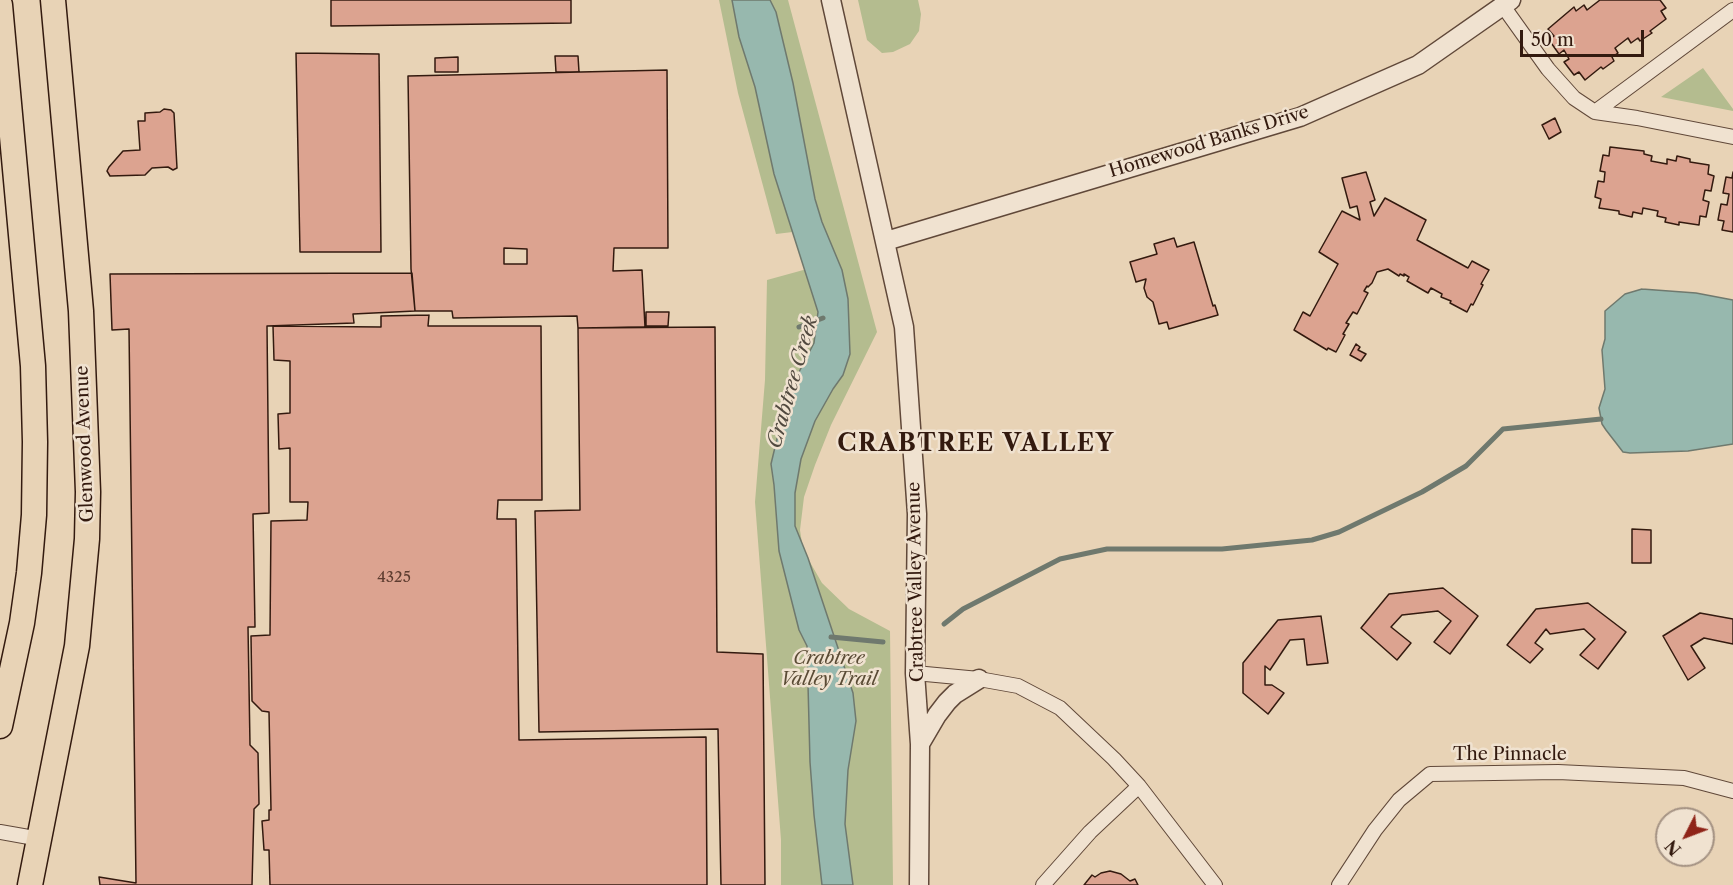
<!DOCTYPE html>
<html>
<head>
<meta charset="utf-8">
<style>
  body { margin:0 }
  #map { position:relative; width:1733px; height:885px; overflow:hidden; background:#e8d3b6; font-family:"Libre Caslon Text",serif }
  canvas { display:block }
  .north { position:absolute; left:1655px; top:807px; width:60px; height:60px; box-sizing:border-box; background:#f0e2d0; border:2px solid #a49283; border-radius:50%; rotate:228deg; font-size:16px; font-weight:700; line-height:24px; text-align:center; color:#331a0f }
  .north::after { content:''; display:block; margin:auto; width:21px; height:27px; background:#8f2418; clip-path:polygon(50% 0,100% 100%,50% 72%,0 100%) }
  .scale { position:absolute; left:1520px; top:30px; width:124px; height:27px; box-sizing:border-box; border:3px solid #331a0f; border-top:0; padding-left:8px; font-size:18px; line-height:21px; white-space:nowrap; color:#331a0f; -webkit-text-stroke:4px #f0e2d0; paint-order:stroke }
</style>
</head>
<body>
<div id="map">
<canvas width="1733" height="885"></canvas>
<div class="north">N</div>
<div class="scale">50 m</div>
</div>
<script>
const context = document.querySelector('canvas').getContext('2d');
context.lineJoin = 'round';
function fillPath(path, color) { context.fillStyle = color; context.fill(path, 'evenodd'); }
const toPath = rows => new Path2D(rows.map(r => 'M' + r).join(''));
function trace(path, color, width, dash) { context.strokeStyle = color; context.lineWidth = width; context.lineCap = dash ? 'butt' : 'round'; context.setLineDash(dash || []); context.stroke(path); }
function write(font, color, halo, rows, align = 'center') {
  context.font = font + ' "Libre Caslon Text",serif'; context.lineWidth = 5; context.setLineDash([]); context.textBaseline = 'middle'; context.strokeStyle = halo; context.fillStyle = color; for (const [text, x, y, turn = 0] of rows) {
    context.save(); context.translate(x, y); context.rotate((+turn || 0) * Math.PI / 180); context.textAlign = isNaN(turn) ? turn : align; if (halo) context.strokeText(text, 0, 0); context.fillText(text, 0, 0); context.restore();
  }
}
const green = toPath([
  [719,0,788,0,877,332,831,425,815,465,804,497,800,530,803,550,822,583,849,609,890,631,893,885,781,885,781,840,755,502,765,380,767,280,807,269,801,231,776,234,738,93],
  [858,0,918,0,921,14,919,31,910,44,893,52,882,53,867,40],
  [1703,68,1733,109,1733,111,1661,97]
]);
const water = toPath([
  [732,0,770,0,776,12,793,83,815,199,822,222,842,270,848,299,850,354,843,375,833,389,815,421,801,459,795,493,795,526,808,558,853,693,856,721,848,770,845,824,853,885,822,885,814,815,810,762,807,646,799,630,779,551,774,485,771,464,781,422,798,374,814,343,818,312,774,174,755,87,739,37,732,0],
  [1642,289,1696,293,1733,300,1733,444,1688,451,1630,453,1623,452,1606,430,1602,424,1599,408,1605,389,1602,350,1605,339,1605,311,1625,294,1642,289]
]);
const stream = toPath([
  [799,327,823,318],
  [944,624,963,609,1060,559,1107,549,1222,549,1312,540,1339,532,1422,492,1466,466,1503,429,1601,419],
  [831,637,883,642]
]);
const building = toPath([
  [331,0,571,0,571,23,331,26,331,0],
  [1600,0,1660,0,1666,8,1661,11,1666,19,1650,31,1652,33,1640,41,1638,38,1631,43,1628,38,1615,48,1618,53,1612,57,1614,61,1603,69,1601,67,1585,80,1579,72,1574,75,1564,62,1569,59,1564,50,1559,54,1549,40,1554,36,1548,29,1574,7,1576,11,1584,5,1587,10,1600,0],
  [296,53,379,54,381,252,300,252,296,53],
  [555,56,578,56,579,72,556,72,555,56],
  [458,57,458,72,435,72,435,58,458,57],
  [667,70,668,248,614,248,613,271,642,270,645,327,578,328,577,316,453,318,452,311,415,311,411,269,408,76,667,70],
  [164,109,171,110,174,113,177,168,173,170,168,167,152,168,145,175,110,176,107,171,109,167,123,151,140,150,138,121,145,121,145,113,160,112,164,109],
  [1555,118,1561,132,1549,139,1542,125,1555,118],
  [1610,147,1644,151,1644,154,1652,156,1651,161,1667,164,1667,159,1676,161,1677,156,1690,159,1690,162,1709,165,1708,174,1714,176,1711,191,1705,190,1703,200,1709,202,1706,217,1700,216,1699,225,1679,222,1679,225,1665,222,1666,218,1657,216,1658,211,1643,208,1642,214,1633,212,1632,217,1619,214,1619,211,1599,208,1601,199,1595,197,1598,181,1604,182,1605,172,1600,171,1603,155,1609,156,1610,147],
  [1366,172,1375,200,1370,202,1374,216,1385,198,1426,220,1417,240,1468,268,1472,261,1489,270,1481,284,1483,285,1473,305,1471,304,1467,312,1450,303,1451,301,1441,297,1442,294,1431,288,1428,293,1407,281,1409,277,1404,274,1404,276,1400,274,1399,276,1388,269,1377,272,1372,283,1368,287,1367,286,1364,291,1368,293,1357,314,1353,312,1346,323,1349,324,1343,334,1345,335,1336,352,1328,348,1327,350,1294,330,1303,312,1310,316,1338,264,1319,252,1342,211,1360,220,1357,206,1350,208,1342,178,1366,172],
  [1733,172,1733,232,1722,230,1724,221,1718,220,1721,204,1727,205,1729,194,1723,193,1726,177,1732,178,1733,172],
  [1174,238,1177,247,1194,242,1213,306,1215,305,1218,315,1169,329,1167,322,1159,324,1153,302,1147,297,1144,288,1146,279,1136,282,1130,262,1157,254,1154,244,1174,238],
  [504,248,527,249,527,264,504,264,504,248],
  [412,273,415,311,353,314,354,323,267,326,269,513,253,514,255,627,248,627,250,745,258,753,259,804,254,809,252,885,100,885,99,877,136,883,129,329,112,330,110,274,412,273],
  [646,312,669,312,668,326,646,326,646,312],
  [429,315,428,326,541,326,542,500,498,500,497,519,516,519,519,740,706,737,707,885,270,885,269,850,264,850,262,821,269,820,269,810,271,810,269,712,262,711,252,701,251,636,270,635,271,521,307,520,308,502,290,502,290,448,279,449,278,414,290,413,290,361,274,360,273,326,381,327,381,316,429,315],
  [715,327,717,652,763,654,765,885,721,885,718,729,539,732,535,511,580,510,578,328,715,327],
  [1356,344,1360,347,1358,350,1366,354,1361,361,1350,355,1356,344],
  [1632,529,1651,530,1651,563,1632,563,1632,529],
  [1443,588,1478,616,1450,654,1434,642,1451,621,1438,611,1402,615,1391,627,1411,643,1397,660,1361,628,1389,594,1443,588],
  [1588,603,1626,632,1598,669,1580,655,1595,639,1584,629,1550,634,1546,629,1535,643,1543,649,1530,663,1507,645,1536,609,1588,603],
  [1700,613,1733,619,1733,644,1704,638,1691,646,1705,668,1688,680,1663,636,1700,613],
  [1321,616,1328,663,1307,665,1304,639,1290,640,1270,670,1265,666,1265,685,1272,685,1284,693,1268,714,1243,693,1243,663,1278,620,1321,616],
  [1110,871,1121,874,1130,881,1135,879,1138,885,1084,885,1092,875,1095,877,1101,873,1110,871]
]);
const minor = toPath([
  [1503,6,1548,69,1574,98,1595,112],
  [1733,10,1595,112,1637,118,1733,137],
  [915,673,979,679,1018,686,1060,708,1114,759,1139,786,1215,885],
  [0,832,40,839],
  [1043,885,1090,832,1139,786],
  [1339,885,1375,830,1399,800,1430,774,1558,772,1684,778,1733,791]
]);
const tertiary = toPath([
  [831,0,904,327,917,514,915,673,920,744,919,885],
  [886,241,1300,117,1418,65,1511,0],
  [920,744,937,715,947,702,955,694,979,679]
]);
const trunk = toPath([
  [0,5,33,366,35,442,34,515,29,573,22,623,0,726],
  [30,885,77,646,87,539,88,492,81,311,53,0]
]);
const numberNames = [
  ["4325",394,578]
];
const streetNames = [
  ["Homewood Banks Drive",1209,142,-17],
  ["Glenwood Avenue",85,444,-92],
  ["Crabtree Valley Avenue",916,582,-91],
  ["The Pinnacle",1510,755]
];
const parkNames = [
  ["Crabtree",829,659],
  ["Valley Trail",829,680]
];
const waterNames = [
  ["Crabtree Creek",793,382,-74]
];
const districtNames = [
  ["CRABTREE VALLEY",976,444]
];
fillPath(green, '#b4bc8f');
fillPath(water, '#97b8ae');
trace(water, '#6f796e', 1.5);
trace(stream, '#6f796e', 5);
fillPath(building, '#dca390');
trace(building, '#331a0f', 1.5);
trace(minor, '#604839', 16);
trace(tertiary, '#604839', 21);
trace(trunk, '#331a0f', 27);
trace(minor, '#f0e2d0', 14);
trace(tertiary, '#f0e2d0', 18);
trace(trunk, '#e8d3b6', 24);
write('15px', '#5d3c2f', null, numberNames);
write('18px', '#331a0f', '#f0e2d0', streetNames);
write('italic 18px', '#5a4b35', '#f0e2d0', parkNames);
write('italic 20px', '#51493f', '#f0e2d0', waterNames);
context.letterSpacing = '1.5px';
write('bold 24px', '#331a0f', '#f0e2d0', districtNames);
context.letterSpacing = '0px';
</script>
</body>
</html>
